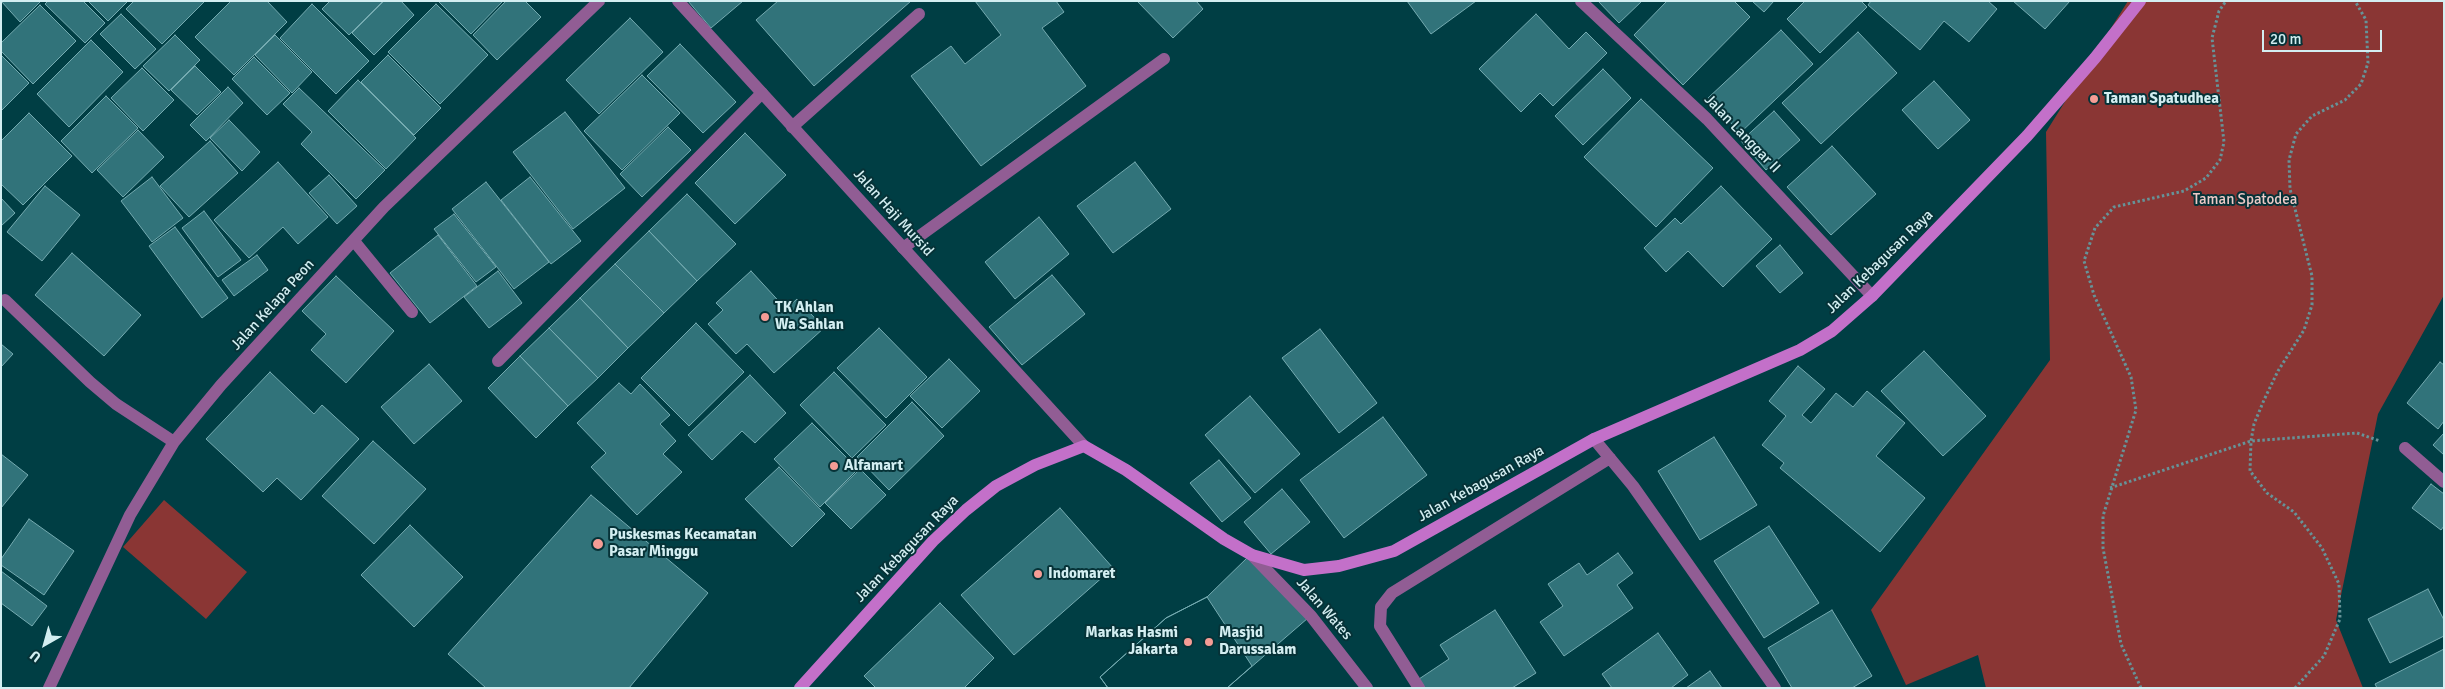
<!DOCTYPE html>
<html>
<head>
<meta charset="utf-8">
<style>
  body { margin:0 }
  #map { position:relative; width:2445px; height:689px; overflow:hidden; background:#003e44; font-family:Signika,sans-serif }
  canvas { display:block }
  .frame { position:absolute; inset:0; border:2px solid #d3eef1; pointer-events:none }
  .north { position:absolute; left:20px; top:619px; width:50px; height:50px; -webkit-text-stroke:4px #063237; paint-order:stroke; rotate:218deg; font-size:14px; font-weight:700; line-height:20px; text-align:center; color:#d3eef1 }
  .north::after { content:''; display:block; margin:auto; width:18px; height:22px; background:#d3eef1; clip-path:polygon(50% 0,100% 100%,50% 72%,0 100%) }
  .scale { position:absolute; left:2262px; top:30px; width:120px; height:22px; box-sizing:border-box; border:2px solid #d3eef1; border-top:0; padding-left:6px; font-size:15px; line-height:18px; white-space:nowrap; color:#d3eef1; -webkit-text-stroke:4px #063237; paint-order:stroke }
</style>
</head>
<body>
<div id="map">
<canvas width="2445" height="689"></canvas>
<div class="frame"></div>
<div class="north">U</div>
<div class="scale">20 m</div>
</div>
<script>
const context = document.querySelector('canvas').getContext('2d');
context.lineJoin = 'round';
function fillPath(path, color) { context.fillStyle = color; context.fill(path, 'evenodd'); }
const toPath = rows => new Path2D(rows.map(r => 'M' + r).join(''));
function trace(path, color, width, dash) { context.strokeStyle = color; context.lineWidth = width; context.lineCap = dash ? 'butt' : 'round'; context.setLineDash(dash || []); context.stroke(path); }
function write(font, color, halo, rows, align = 'center') {
  context.font = font + ' Signika,sans-serif'; context.lineWidth = 4; context.setLineDash([]); context.textBaseline = 'middle'; context.strokeStyle = halo; context.fillStyle = color; for (const [text, x, y, turn = 0] of rows) {
    context.save(); context.translate(x, y); context.rotate((+turn || 0) * Math.PI / 180); context.textAlign = isNaN(turn) ? turn : align; if (halo) context.strokeText(text, 0, 0); context.fillText(text, 0, 0); context.restore();
  }
}
const green = toPath([
  [2128,1,2444,1,2444,295,2378,414,2336,620,2363,688,1986,688,1978,655,1906,685,1871,610,2050,360,2046,132],
  [164,500,247,572,206,619,123,547]
]);
const building = toPath([
  [1,1,41,1,20,22,1,1],
  [48,1,83,1,105,23,85,43,45,4,48,1],
  [88,1,128,1,108,21,88,1],
  [134,1,205,1,162,44,126,9,134,1],
  [231,1,267,1,287,22,234,75,195,37,231,1],
  [330,1,383,1,349,35,322,9,330,1],
  [384,1,401,1,414,15,374,55,352,33,384,1],
  [438,1,503,1,471,34,438,1],
  [506,1,525,1,541,17,497,60,473,35,506,1],
  [688,1,743,1,711,28,688,1],
  [778,1,911,1,814,86,756,20,778,1],
  [975,1,1056,1,1064,12,1042,28,1086,86,981,166,911,76,951,46,965,64,1001,35,975,1],
  [1137,1,1196,1,1203,9,1173,38,1137,1],
  [1407,1,1476,1,1431,34,1407,1],
  [1598,1,1642,1,1619,23,1598,1],
  [1667,1,1734,1,1750,17,1683,85,1634,35,1667,1],
  [1752,1,1774,1,1764,12,1752,1],
  [1805,1,1861,1,1867,7,1820,53,1787,19,1805,1],
  [1871,1,1988,1,1997,9,1969,42,1944,21,1920,50,1868,5,1871,1],
  [2013,1,2070,1,2045,29,2013,1],
  [312,4,369,61,336,94,280,38,312,4],
  [436,4,488,55,440,104,388,52,436,4],
  [40,5,76,41,33,84,1,51,1,43,40,5],
  [121,14,156,49,135,69,100,34,121,14],
  [1536,14,1569,49,1586,32,1607,53,1553,106,1540,93,1521,112,1479,69,1536,14],
  [630,18,663,52,599,114,566,80,630,18],
  [1781,30,1813,64,1740,133,1708,98,1781,30],
  [1858,32,1897,73,1821,144,1782,103,1858,32],
  [175,35,200,60,169,91,143,66,175,35],
  [275,35,312,72,292,93,255,55,275,35],
  [91,40,123,72,69,127,37,94,91,40],
  [680,44,736,102,703,133,647,76,680,44],
  [1,55,29,83,1,111,1,55],
  [388,55,441,108,414,135,361,82,388,55],
  [254,57,290,93,267,115,232,79,254,57],
  [195,66,221,92,197,115,171,90,195,66],
  [142,68,174,100,143,131,111,98,142,68],
  [1603,69,1631,98,1583,145,1555,116,1603,69],
  [642,75,680,113,622,170,584,131,642,75],
  [358,80,416,138,386,169,328,111,358,80],
  [1934,81,1970,120,1938,149,1902,110,1934,81],
  [228,87,243,103,206,141,190,125,228,87],
  [299,88,385,170,356,199,301,144,312,132,283,104,299,88],
  [106,96,138,128,92,173,61,141,106,96],
  [1641,99,1713,168,1656,227,1584,157,1641,99],
  [1774,111,1800,140,1766,170,1741,141,1774,111],
  [565,112,625,188,573,229,513,152,565,112],
  [29,113,72,156,23,205,1,184,1,141,29,113],
  [229,120,260,152,242,171,210,138,229,120],
  [668,127,691,150,642,197,620,174,668,127],
  [138,130,164,157,123,197,97,170,138,130],
  [745,133,786,175,735,224,695,183,745,133],
  [210,141,238,173,189,217,160,186,210,141],
  [1832,146,1876,194,1831,235,1787,187,1832,146],
  [278,162,328,217,298,244,283,227,249,258,214,220,278,162],
  [1135,162,1171,209,1113,253,1077,206,1135,162],
  [329,175,357,206,337,224,309,193,329,175],
  [152,177,183,218,152,242,121,201,152,177],
  [530,177,581,241,551,264,501,200,530,177],
  [486,182,549,262,514,289,452,209,486,182],
  [45,186,80,215,42,261,7,232,45,186],
  [1721,186,1772,239,1723,287,1688,251,1666,272,1644,248,1675,218,1681,224,1721,186],
  [687,194,736,244,697,281,649,231,687,194],
  [1,198,15,213,1,226,1,198],
  [204,211,241,260,218,277,182,228,204,211],
  [454,214,496,267,476,282,434,229,454,214],
  [1039,217,1069,254,1015,299,985,262,1039,217],
  [175,227,228,298,202,318,149,246,175,227],
  [649,231,697,281,664,313,615,264,649,231],
  [438,235,477,286,430,323,390,273,438,235],
  [1780,245,1803,273,1780,293,1756,266,1780,245],
  [72,253,141,315,104,356,35,295,72,253],
  [257,255,268,270,234,296,222,280,257,255],
  [615,264,664,313,628,348,580,298,615,264],
  [498,271,522,303,489,328,464,297,498,271],
  [751,271,786,309,797,299,824,328,774,373,747,344,736,354,708,324,723,310,716,303,751,271],
  [1052,275,1085,314,1022,365,989,327,1052,275],
  [336,276,394,331,346,383,311,350,326,334,302,311,336,276],
  [580,298,628,348,598,378,549,328,580,298],
  [696,323,744,372,689,426,641,378,696,323],
  [549,328,598,378,568,406,520,356,549,328],
  [879,328,927,377,886,418,837,368,879,328],
  [1320,329,1377,403,1339,433,1282,358,1320,329],
  [1,344,13,354,1,367,1,344],
  [1924,351,1986,416,1943,456,1881,391,1924,351],
  [520,356,568,406,536,438,488,388,520,356],
  [949,359,980,391,942,428,910,396,949,359],
  [2440,362,2444,365,2444,421,2438,429,2407,403,2440,362],
  [429,364,462,401,414,444,381,407,429,364],
  [1798,366,1825,389,1802,415,1811,423,1836,393,1853,407,1867,391,1905,423,1876,456,1925,498,1880,552,1780,468,1784,463,1762,445,1786,416,1769,401,1798,366],
  [270,372,314,414,322,405,359,439,301,500,277,478,263,492,206,439,270,372],
  [834,372,886,425,852,458,800,405,834,372],
  [750,375,786,413,755,443,742,431,712,460,688,435,750,375],
  [619,383,631,394,640,384,670,415,660,424,676,441,663,454,682,472,637,515,591,467,606,453,577,423,619,383],
  [1250,396,1300,454,1255,493,1205,435,1250,396],
  [912,402,944,436,889,490,857,457,912,402],
  [1383,417,1427,475,1344,538,1300,480,1383,417],
  [812,423,858,469,820,507,774,459,812,423],
  [2444,433,2444,455,2433,445,2444,433],
  [1714,437,1757,505,1700,540,1658,471,1714,437],
  [373,441,426,489,374,544,322,496,373,441],
  [1,454,28,475,1,508,1,454],
  [1219,460,1251,498,1222,522,1190,483,1219,460],
  [779,467,825,514,792,547,745,499,779,467],
  [860,469,886,495,851,529,825,503,860,469],
  [2431,484,2444,494,2444,526,2441,530,2412,508,2431,484],
  [1282,489,1310,522,1271,554,1244,522,1282,489],
  [591,495,708,593,629,688,486,688,448,654,591,495],
  [1060,508,1113,568,1014,655,961,595,1060,508],
  [29,519,74,551,44,595,1,565,1,559,29,519],
  [410,525,463,577,414,627,361,575,410,525],
  [1769,526,1819,603,1764,638,1714,561,1769,526],
  [1618,553,1633,573,1617,585,1633,608,1564,656,1540,622,1563,606,1548,584,1579,563,1587,575,1618,553],
  [1248,557,1308,618,1227,688,1108,688,1100,677,1166,618,1207,597,1248,557],
  [1,571,47,606,32,626,1,603,1,571],
  [2428,589,2444,620,2444,636,2390,663,2368,619,2428,589],
  [1207,597,1252,666,1227,688,1108,688,1100,677,1166,618,1207,597],
  [940,603,994,658,964,688,876,688,864,676,940,603],
  [1495,610,1536,673,1512,688,1425,688,1419,679,1449,659,1440,645,1495,610],
  [1832,610,1872,676,1852,688,1792,688,1768,648,1832,610],
  [1658,633,1688,675,1671,688,1612,688,1602,674,1658,633],
  [2444,649,2444,688,2377,688,2375,684,2444,649],
  [1710,671,1722,688,1686,688,1710,671]
]);
const path = toPath([
  [2110,488,2251,441,2357,433,2380,441],
  [2141,688,2121,644,2103,548,2103,516,2136,410,2131,377,2094,295,2084,261,2095,228,2114,207,2184,191,2206,178,2220,160,2224,142,2212,38,2219,11,2226,1],
  [2295,688,2324,656,2340,619,2339,584,2322,548,2294,512,2267,493,2250,471,2251,441,2254,424,2264,400,2278,371,2304,330,2312,305,2312,276,2290,189,2289,160,2296,134,2312,116,2345,100,2361,84,2368,63,2366,20,2355,1]
]);
const minor = toPath([
  [1581,1,1707,119,1872,296],
  [792,127,919,14],
  [354,241,412,312],
  [903,248,1164,59],
  [5,300,90,382,116,404,174,442],
  [498,361,762,93],
  [1594,439,1633,486,1775,688],
  [2405,448,2444,482],
  [1252,555,1311,616,1367,688],
  [49,688,130,515,174,442,221,385,384,207,599,1],
  [1419,688,1380,626,1381,607,1392,593,1610,458]
]);
const tertiary = toPath([
  [678,1,1084,446]
]);
const secondary = toPath([
  [800,688,933,541,966,510,996,486,1035,465,1084,446,1126,470,1224,539,1252,555,1304,570,1339,566,1394,551,1594,439,1800,350,1832,331,1872,296,2027,136,2095,58,2140,1]
]);
const markers = [
  [2094,99,5,"#f59c95"],
  [765,317,5,"#f59c95"],
  [834,466,5,"#f59c95"],
  [598,544,6,"#f59c95"],
  [1038,574,5,"#f59c95"],
  [1188,642,5,"#f59c95"],
  [1209,642,5,"#f59c95"]
];
const poiNames = [
  ["Taman Spatudhea",2104,99],
  ["TK Ahlan",775,308],
  ["Wa Sahlan",775,325],
  ["Alfamart",844,466],
  ["Puskesmas Kecamatan",609,535],
  ["Pasar Minggu",609,552],
  ["Indomaret",1048,574],
  ["Markas Hasmi",1178,633,"right"],
  ["Jakarta",1178,650,"right"],
  ["Masjid",1219,633],
  ["Darussalam",1219,650]
];
const streetNames = [
  ["Jalan Langgar II",1742,134,46],
  ["Jalan Haji Mursid",893,213,48],
  ["Jalan Kebagusan Raya",1880,262,-44],
  ["Jalan Kelapa Peon",273,305,-48],
  ["Jalan Kebagusan Raya",1481,484,-29],
  ["Jalan Kebagusan Raya",907,549,-46],
  ["Jalan Wates",1324,609,49]
];
const parkNames = [
  ["Taman Spatodea",2245,200]
];
fillPath(green, '#8a3634');
fillPath(building, '#31737a');
trace(building, '#75abb1', 1);
trace(path, '#669398', 3, [2.5, 2.5]);
trace(minor, '#915d94', 12);
trace(tertiary, '#915d94', 12);
trace(secondary, '#c370c9', 12);
for (const [x, y, r, color] of markers) { const dot = new Path2D(); dot.arc(x, y, r, 0, 2 * Math.PI); context.fillStyle = color; context.fill(dot); trace(dot, '#063237', 2); }
write('bold 15px', '#d3eef1', '#063237', poiNames, 'left');
write('15px', '#d3eef1', '#063237', streetNames);
write('15px', '#edcac7', '#063237', parkNames);
</script>
</body>
</html>
